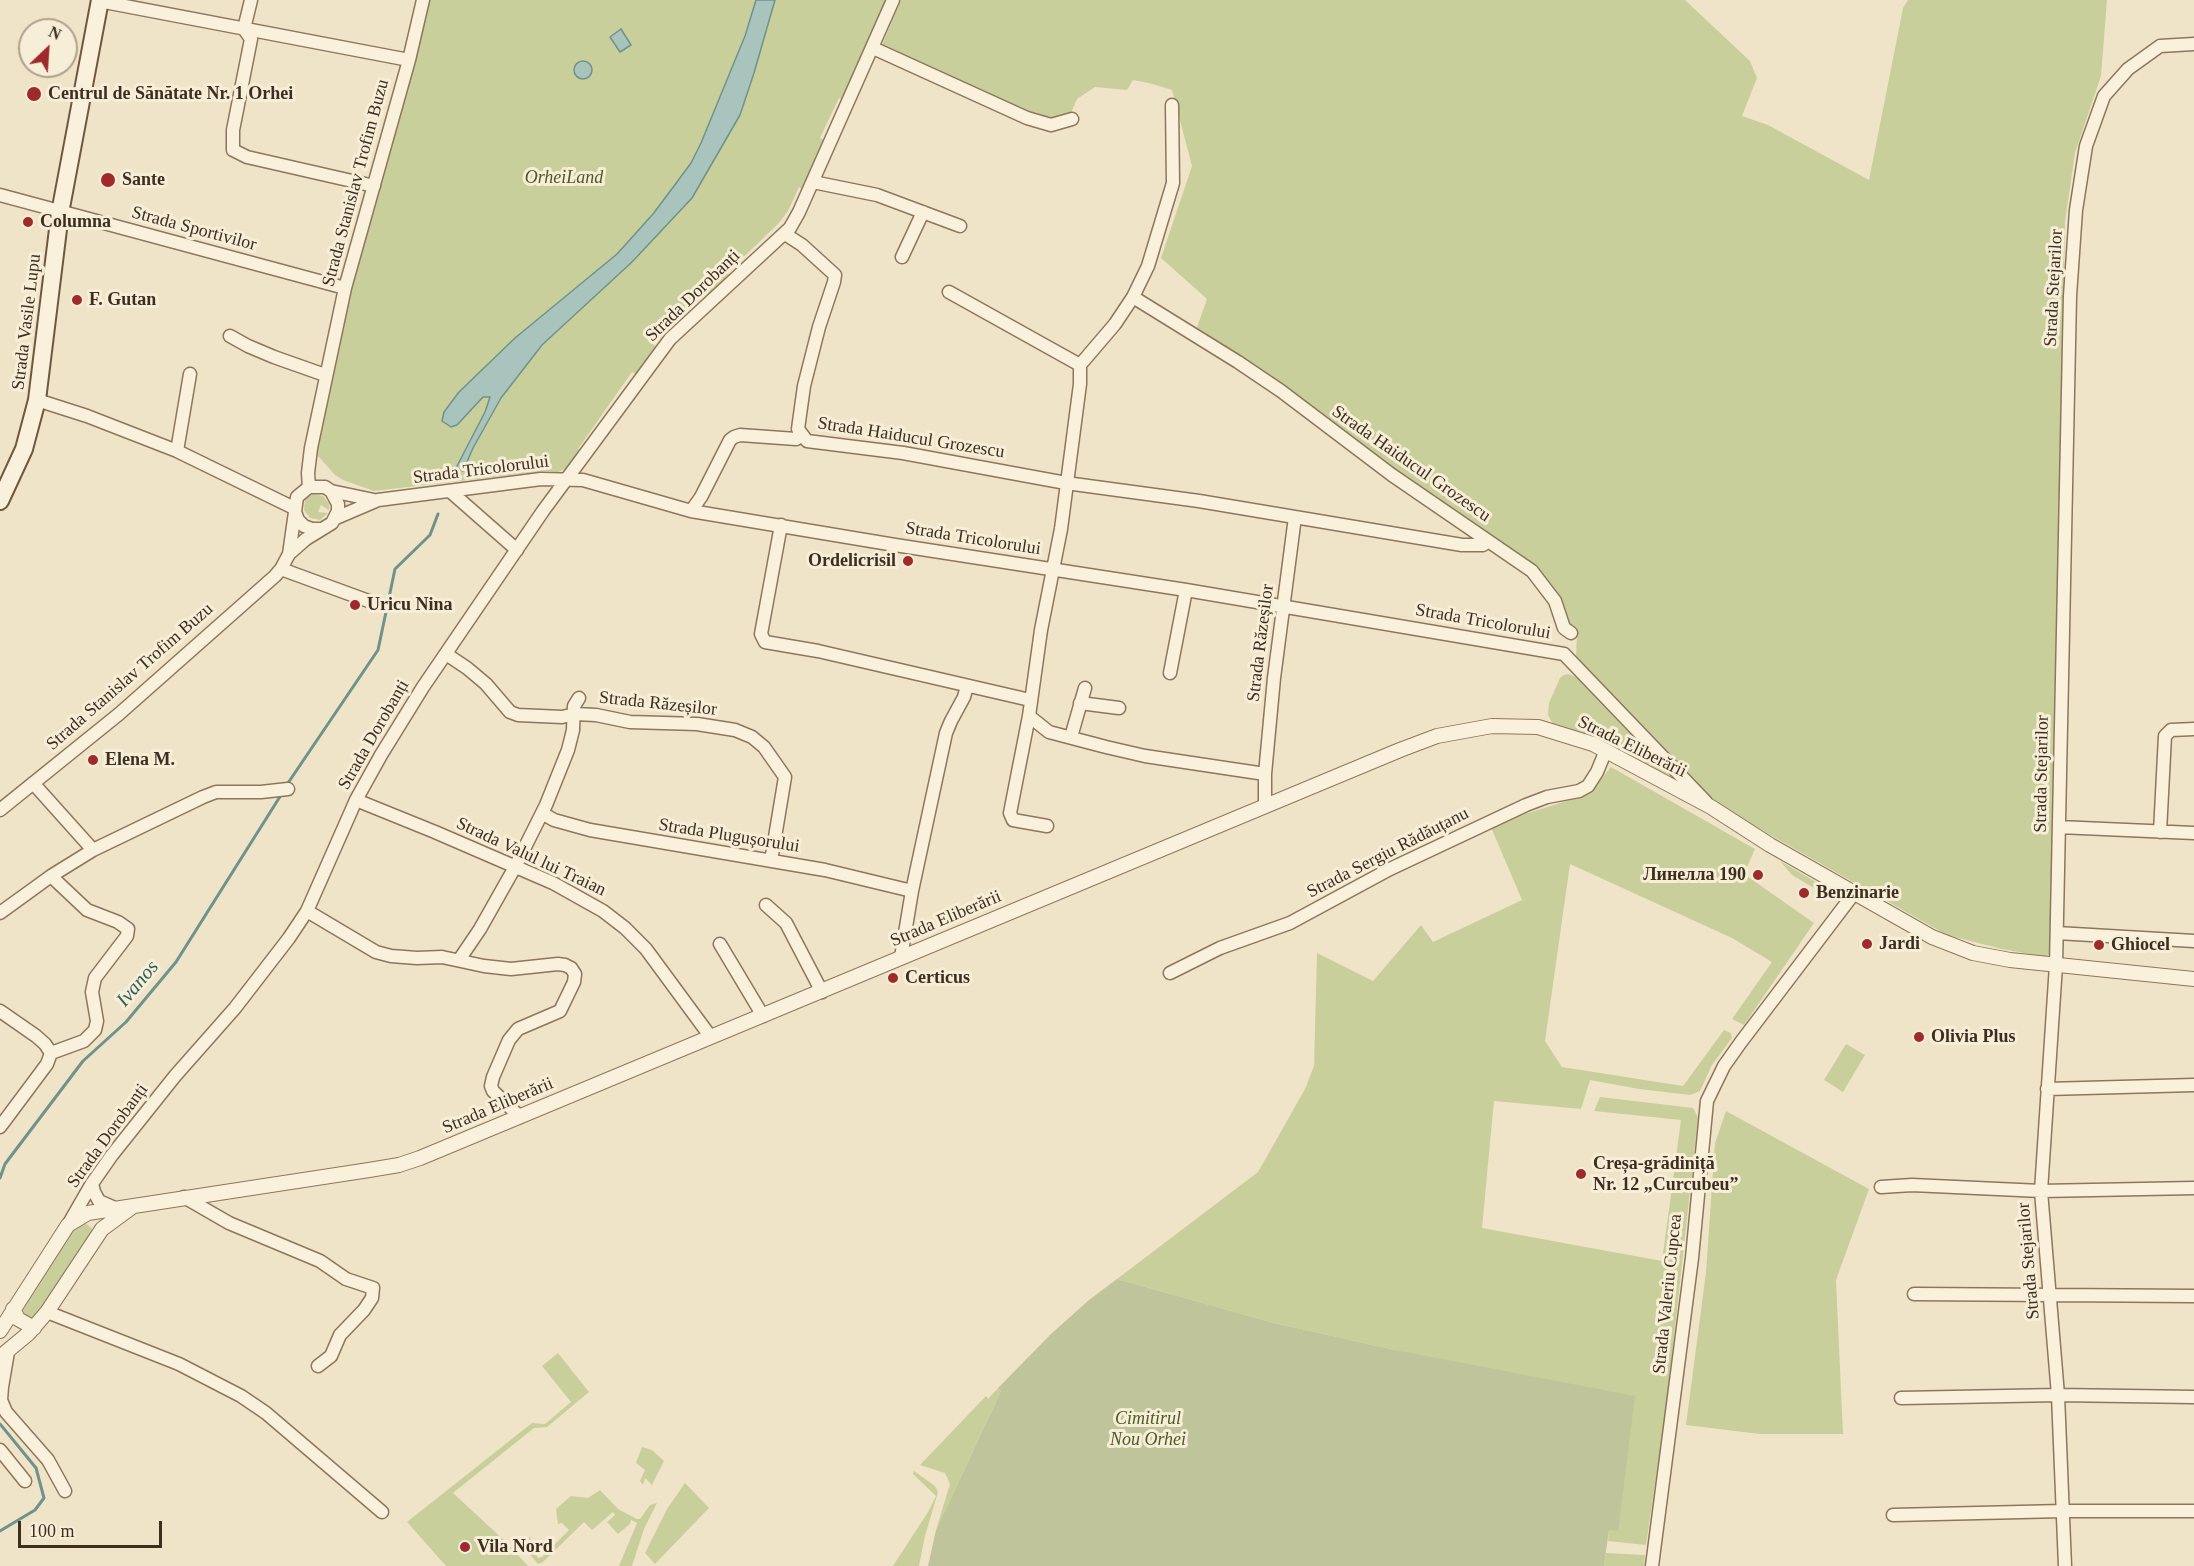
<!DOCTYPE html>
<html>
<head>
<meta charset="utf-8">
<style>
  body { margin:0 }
  #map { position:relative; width:2194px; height:1566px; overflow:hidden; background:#f0e4c8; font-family:"Times New Roman",serif }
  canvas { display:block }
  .north { position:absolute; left:18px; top:18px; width:60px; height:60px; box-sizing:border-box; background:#f7eed8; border:2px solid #ada18e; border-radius:50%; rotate:25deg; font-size:16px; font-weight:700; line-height:24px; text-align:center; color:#3d2e20 }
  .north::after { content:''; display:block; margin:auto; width:21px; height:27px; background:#9e2a2b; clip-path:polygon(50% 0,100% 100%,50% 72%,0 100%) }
  .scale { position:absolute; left:18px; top:1521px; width:144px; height:27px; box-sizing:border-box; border:3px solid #3d2e20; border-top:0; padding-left:8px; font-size:18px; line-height:21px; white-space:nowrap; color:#3d2e20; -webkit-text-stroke:4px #f7eed8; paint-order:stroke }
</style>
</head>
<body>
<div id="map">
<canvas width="2194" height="1566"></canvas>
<div class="north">N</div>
<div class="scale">100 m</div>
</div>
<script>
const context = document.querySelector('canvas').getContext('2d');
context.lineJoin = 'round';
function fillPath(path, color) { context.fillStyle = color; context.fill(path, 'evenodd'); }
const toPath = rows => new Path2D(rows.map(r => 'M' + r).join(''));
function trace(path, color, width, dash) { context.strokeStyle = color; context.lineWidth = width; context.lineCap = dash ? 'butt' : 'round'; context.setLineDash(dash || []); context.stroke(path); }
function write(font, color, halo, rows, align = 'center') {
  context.font = font + ' "Times New Roman",serif'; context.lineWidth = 6; context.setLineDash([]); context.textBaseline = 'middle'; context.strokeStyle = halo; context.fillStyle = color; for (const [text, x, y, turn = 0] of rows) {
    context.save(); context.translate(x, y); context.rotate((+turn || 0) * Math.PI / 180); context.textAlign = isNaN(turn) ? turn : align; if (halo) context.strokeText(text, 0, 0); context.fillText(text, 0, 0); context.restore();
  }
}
const green = toPath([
  [427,0,888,0,855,74,842,99,839,98,820,138,826,141,804,190,799,187,788,211,778,224,727,273,731,278,710,296,706,292,665,329,653,344,658,348,638,375,632,372,578,449,583,453,570,467,558,472,545,471,374,491,343,480,335,475,317,455,315,448,344,315,386,164],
  [901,0,1685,0,1750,61,1757,78,1742,116,1768,125,1869,180,1903,8,1908,0,2107,0,2101,76,2075,153,2065,222,2057,626,2052,951,2046,957,2002,949,1947,935,1717,805,1576,657,1577,633,1568,621,1557,596,1196,330,1207,299,1161,258,1192,166,1172,90,1149,83,1133,80,1127,90,1095,87,1077,99,1071,113,1058,118,1045,118,1017,109,881,47],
  [313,494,323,496,329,504,329,510,321,505,318,512,328,513,320,520,310,518,304,510,305,500],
  [1569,674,1576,677,1671,777,1600,741,1553,724,1548,715,1549,703,1560,678,1564,675],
  [1611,767,1755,849,1744,874,1814,923,1744,1025,1732,1019,1772,962,1732,938,1570,864,1545,1041,1562,1067,1683,1086,1724,1030,1731,1033,1732,1038,1712,1065,1700,1091,1690,1095,1639,1089,1590,1080,1581,1109,1494,1101,1482,1228,1662,1261,1681,1120,1594,1111,1600,1097,1693,1108,1698,1117,1667,1402,1646,1545,1608,1541,1609,1529,1617,1530,1395,1350,1274,1323,1117,1279,1258,1172,1305,1089,1314,1066,1317,953,1373,981,1421,925,1433,942,1522,900,1490,825,1589,794],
  [1780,861,1833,892,1831,898,1792,875],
  [1846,1044,1865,1055,1843,1092,1824,1080],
  [1726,1111,1869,1189,1836,1280,1843,1434,1760,1434,1686,1425,1706,1272,1715,1143],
  [82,1222,88,1225,92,1229,92,1236,37,1318,26,1321,19,1309,75,1225],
  [558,1353,589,1392,547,1427,534,1428,453,1493,505,1541,528,1566,446,1566,407,1522,532,1423,545,1424,571,1402,542,1366],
  [998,1388,1001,1391,936,1530,950,1484,945,1473,920,1465,986,1396,988,1399],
  [642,1447,652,1450,664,1461,652,1485,645,1478,643,1485,640,1481,645,1470,636,1463],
  [914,1471,935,1486,938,1492,925,1536,919,1566,893,1566,928,1512,936,1496,913,1474],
  [685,1483,709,1508,655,1564,645,1553,667,1509],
  [600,1490,618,1509,637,1519,640,1519,650,1505,657,1503,644,1529,632,1566,619,1566,637,1523,631,1520,630,1524,618,1534,607,1522,615,1515,613,1512,592,1530,584,1522,543,1562,538,1564,526,1550,530,1536,532,1547,538,1558,542,1557,569,1530,562,1523,558,1524,556,1509,571,1496,588,1498],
  [1606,1553,1645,1555,1644,1566,1604,1566]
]);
const cemetery = toPath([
  [1117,1279,1274,1323,1395,1350,1635,1396,1618,1531,1609,1530,1604,1566,928,1566,936,1530,1001,1391,998,1388,1051,1334,1089,1300]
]);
const water = toPath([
  [756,0,775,0,754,73,740,115,692,198,632,262,542,345,501,398,473,448,463,471,456,468,485,412,490,397,483,397,457,425,451,427,442,421,444,412,459,392,515,338,617,254,653,214,677,182,691,163,701,143,745,36,756,0],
  [621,29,631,45,620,52,610,37,621,29],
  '574 70a9 9 0 1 1 18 0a9 9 0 1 1-18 0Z'
]);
const stream = toPath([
  [288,783,378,650,395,569,430,535,438,514],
  [0,1178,5,1164,83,1061,126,1022,176,962,281,795],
  [0,1424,36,1468,44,1498,35,1510,0,1531]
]);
const minor = toPath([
  [251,0,244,29,251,39,233,130,233,150,247,157,374,186],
  [99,1,409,60],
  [873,48,1027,118,1051,125,1072,119],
  [813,182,877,195,960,226],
  [0,195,345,288],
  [785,234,802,245,835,275,834,282,819,327,804,386,798,429,807,441,903,453,1066,483,1199,501,1462,545,1483,545,1488,541],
  [902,257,923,212],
  [949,292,1080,365],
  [1133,297,1238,362,1281,391,1392,475,1532,571,1555,601,1564,628,1571,633],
  [230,336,248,346,274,357,325,375],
  [37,400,87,416,177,451,294,508],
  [177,451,190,374],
  [309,487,308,473,311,448,345,288,409,60,423,0],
  [331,491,374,500],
  [451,492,517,550],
  [691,511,701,497,730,440,734,437,740,435,796,439,801,436],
  [336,518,378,500,541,479,583,480,691,511,895,545,1186,590,1564,654,1706,802],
  [781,525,761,634,765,642,818,651,1030,700],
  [289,554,306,539,332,523,338,511,338,504,331,491,325,487,309,487,297,497,295,512,298,520,304,526,312,529,320,529],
  [281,569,374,603],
  [446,654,467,668,486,684,510,712,518,715,562,717,575,714,596,715,630,722,697,724,735,730,752,737,764,747,785,777,771,861],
  [1170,673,1186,590],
  [1080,703,1119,708],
  [1029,716,1049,732,1106,747,1145,756,1265,774],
  [1071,737,1085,688],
  [33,783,93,850],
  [356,800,435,832,553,883,603,911,625,928,646,949,710,1036],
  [1265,806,1265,774,1274,678,1295,517],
  [0,810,119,714,275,576,281,569,289,554,295,512],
  [542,813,554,820,590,830,825,870,912,891],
  [1047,826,1013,820,1010,813,1029,716,1041,630,1061,529,1080,384,1080,365,1115,324,1133,297,1148,266,1173,183,1172,105],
  [2059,827,2194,833],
  [2160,832,2165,736,2171,730,2194,729],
  [766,905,786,923,822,992],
  [307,911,376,952,391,956,417,958,442,957,484,966,511,969,558,964,565,965,571,968,575,974,574,982,560,1011,518,1029,509,1040,493,1077,491,1086,493,1091,520,1117],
  [0,913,51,876,93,850,203,797,216,792,261,792,288,789],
  [2057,933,2194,941],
  [720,944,763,1016],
  [901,957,912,891,946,733,951,721,964,697,967,686],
  [459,960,480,929,515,867,546,805,568,750,573,730,574,706,579,698],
  [1170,973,1220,948,1290,923,1390,869,1526,805,1547,797,1579,791,1588,786,1597,772,1606,750],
  [0,1011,36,1036,45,1044,51,1053,47,1064,0,1127],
  [51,1053,84,1041,95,1030,97,1021,92,992,95,978,127,936,128,929,118,922,87,910,51,876],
  [2047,1089,2194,1085],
  [92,1183,94,1192,99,1201,115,1208],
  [1881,1187,1912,1185,2041,1191,2194,1188],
  [184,1197,229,1223,320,1261,346,1279,373,1288,372,1298,364,1310,340,1335,331,1356,318,1366],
  [68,1225,91,1185,112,1155,175,1076,235,1008,289,938,307,911,356,800,381,755,423,687,543,511,670,339,790,228,799,212,893,0],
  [1914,1294,2194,1296],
  [47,1312,179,1364,241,1396,266,1413,382,1512],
  [8,1352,2,1387,1,1400,6,1412,48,1460,65,1491],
  [1901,1398,2058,1395,2194,1397],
  [0,1450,25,1481],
  [1893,1515,2063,1511,2194,1511],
  [1652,1566,1692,1258,1707,1101,1724,1066,1741,1042,1855,892],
  [2065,1566,2058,1395,2041,1191,2056,965,2070,296,2076,210,2086,146,2104,96,2128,69,2160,46,2194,44]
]);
const tertiary = toPath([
  [13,1309,18,1319,34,1328],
  [0,1331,68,1225,88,1213,369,1170,399,1165,420,1158,1400,750,1437,736,1492,726,1538,727,1593,744,1711,807,1770,845,1932,937,1973,953,2010,960,2194,979],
  [0,1357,29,1333,47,1312,102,1229,132,1207]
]);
const secondary = toPath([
  [0,501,24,449,37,400,60,213,100,0]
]);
const markers = [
  [34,94,8,"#9e2a2b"],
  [108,180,8,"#9e2a2b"],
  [28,222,6,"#9e2a2b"],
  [77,300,6,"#9e2a2b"],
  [908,561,6,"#9e2a2b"],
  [355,605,6,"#9e2a2b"],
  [93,760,6,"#9e2a2b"],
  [1758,875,6,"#9e2a2b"],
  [1804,893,6,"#9e2a2b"],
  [1867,944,6,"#9e2a2b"],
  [2099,945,6,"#9e2a2b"],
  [893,978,6,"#9e2a2b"],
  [1919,1037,6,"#9e2a2b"],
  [1581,1174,6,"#9e2a2b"],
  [465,1547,6,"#9e2a2b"]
];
const poiNames = [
  ["Centrul de Sănătate Nr. 1 Orhei",48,94],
  ["Sante",122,180],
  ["Columna",40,222],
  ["F. Gutan",89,300],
  ["Ordelicrisil",896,561,"right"],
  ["Uricu Nina",367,605],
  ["Elena M.",105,760],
  ["Линелла 190",1746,875,"right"],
  ["Benzinarie",1816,893],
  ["Jardi",1879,944],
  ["Ghiocel",2111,945],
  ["Certicus",905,978],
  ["Olivia Plus",1931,1037],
  ["Creșa-grădiniță",1593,1164],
  ["Nr. 12 „Curcubeu”",1593,1185],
  ["Vila Nord",477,1547]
];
const parkNames = [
  ["OrheiLand",564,178],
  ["Cimitirul",1148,1419],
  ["Nou Orhei",1148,1440]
];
const streetNames = [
  ["Strada Stanislav Trofim Buzu",356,183,-75],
  ["Strada Sportivilor",194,229,15],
  ["Strada Stejarilor",2054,288,-87],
  ["Strada Dorobanți",693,296,-44],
  ["Strada Vasile Lupu",27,322,-83],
  ["Strada Haiducul Grozescu",911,438,9],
  ["Strada Haiducul Grozescu",1411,464,35],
  ["Strada Tricolorului",481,470,-7],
  ["Strada Tricolorului",973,539,9],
  ["Strada Tricolorului",1483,622,10],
  ["Strada Răzeșilor",1261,643,-83],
  ["Strada Stanislav Trofim Buzu",130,677,-41],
  ["Strada Răzeșilor",658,704,6],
  ["Strada Dorobanți",374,735,-60],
  ["Strada Eliberării",1632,747,26],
  ["Strada Stejarilor",2042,774,-89],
  ["Strada Plugușorului",729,836,9],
  ["Strada Sergiu Rădăuțanu",1388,853,-27],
  ["Strada Valul lui Traian",531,857,25],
  ["Strada Eliberării",946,919,-23],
  ["Strada Eliberării",498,1106,-23],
  ["Strada Dorobanți",108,1136,-54],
  ["Strada Stejarilor",2029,1261,-95],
  ["Strada Valeriu Cupcea",1668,1294,-84]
];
const waterNames = [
  ["Ivanos",138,984,-50]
];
fillPath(green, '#c9cf9b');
fillPath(cemetery, '#bfc49a');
fillPath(water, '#a9c4bc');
trace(water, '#6f938a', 1.5);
trace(stream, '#6f938a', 3);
trace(minor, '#8d765c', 15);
trace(tertiary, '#8d765c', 16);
trace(secondary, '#6f573f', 20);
trace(minor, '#faf1dc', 12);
trace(tertiary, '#faf1dc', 14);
trace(secondary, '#faf1dc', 16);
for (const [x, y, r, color] of markers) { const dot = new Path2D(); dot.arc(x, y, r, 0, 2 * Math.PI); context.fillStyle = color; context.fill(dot); trace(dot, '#f7eed8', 2); }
write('bold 18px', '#3d2e20', '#f7eed8', poiNames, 'left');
write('italic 18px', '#4d5a26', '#f7eed8', parkNames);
write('18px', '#3d2e20', '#f7eed8', streetNames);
write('italic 20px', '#2f5d5a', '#f7eed8', waterNames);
</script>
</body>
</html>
